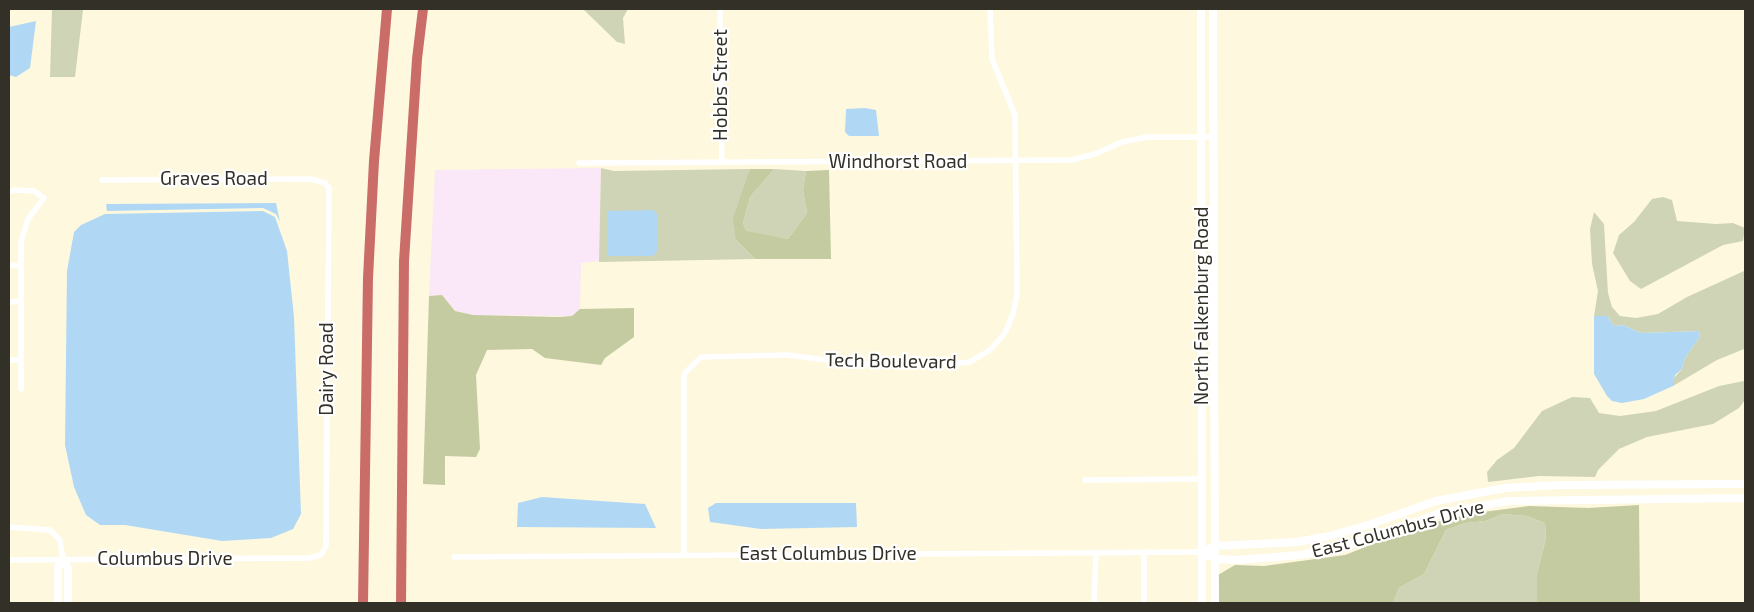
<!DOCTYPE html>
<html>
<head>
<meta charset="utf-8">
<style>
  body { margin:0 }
  #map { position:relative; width:1754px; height:612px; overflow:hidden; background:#fef8df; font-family:"Exo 2",sans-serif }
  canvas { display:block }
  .frame { position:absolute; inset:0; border:10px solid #333127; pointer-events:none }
</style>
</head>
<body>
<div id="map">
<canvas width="1754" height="612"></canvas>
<div class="frame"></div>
</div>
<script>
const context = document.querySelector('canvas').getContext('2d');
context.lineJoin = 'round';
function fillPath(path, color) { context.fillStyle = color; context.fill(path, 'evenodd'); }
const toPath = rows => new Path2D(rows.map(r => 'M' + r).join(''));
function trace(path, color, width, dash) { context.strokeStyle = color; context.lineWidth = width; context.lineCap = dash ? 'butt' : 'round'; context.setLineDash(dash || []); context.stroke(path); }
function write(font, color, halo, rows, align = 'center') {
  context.font = font + ' "Exo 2",sans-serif'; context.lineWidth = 4.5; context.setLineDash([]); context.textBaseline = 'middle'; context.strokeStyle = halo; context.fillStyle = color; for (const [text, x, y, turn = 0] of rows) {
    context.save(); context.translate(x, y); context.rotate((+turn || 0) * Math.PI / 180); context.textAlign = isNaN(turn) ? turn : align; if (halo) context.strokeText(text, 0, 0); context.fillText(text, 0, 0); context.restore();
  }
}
const industrial = toPath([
  [601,168,599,261,581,263,580,309,572,316,473,315,455,311,442,295,429,296,435,170]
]);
const green = toPath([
  [52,9,83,10,75,77,50,77],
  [583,9,628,9,623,18,625,44,617,42],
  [601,168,614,171,750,169,736,240,755,259,599,262],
  [774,169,806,171,803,190,807,213,788,239,746,232,743,223,750,197],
  [1663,197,1672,200,1677,221,1716,224,1733,223,1745,228,1743,241,1723,245,1641,289,1630,281,1613,253,1619,235,1634,222,1652,199],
  [1594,212,1604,224,1608,293,1612,307,1620,316,1636,318,1658,314,1687,297,1744,271,1744,349,1717,360,1673,386,1673,379,1682,369,1685,358,1699,338,1700,331,1641,333,1623,325,1614,326,1607,316,1594,316,1598,291,1592,264,1590,229],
  [1744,381,1745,400,1739,408,1713,424,1647,437,1619,449,1598,470,1595,477,1539,476,1488,482,1487,472,1497,460,1514,448,1542,411,1572,397,1590,398,1599,413,1620,416,1656,411,1719,386],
  [1502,514,1527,516,1545,523,1546,538,1537,574,1537,603,1393,603,1399,588,1424,574,1446,530,1465,523,1486,521]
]);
const forest = toPath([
  [750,169,774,169,750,197,743,223,746,231,788,239,807,213,803,190,806,171,829,170,831,259,755,259,736,240,733,218],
  [442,295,455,311,473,315,559,317,572,316,580,309,634,308,634,337,605,358,601,365,545,358,532,349,487,350,476,375,480,449,476,457,445,456,445,485,423,484,429,296],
  [1639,505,1640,603,1537,603,1537,574,1546,538,1545,523,1527,516,1502,514,1486,521,1465,523,1446,530,1424,574,1399,588,1393,603,1219,603,1218,575,1235,565,1264,566,1345,555,1378,542,1403,536,1442,520,1483,512,1529,506,1588,508]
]);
const water = toPath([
  [36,21,30,68,16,77,9,75,9,27],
  [865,108,876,110,879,136,849,136,845,132,846,109],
  [276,203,280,222,276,214,263,208,107,211,106,204],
  [653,210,657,214,657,251,653,256,607,256,607,211],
  [263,211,275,217,287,251,294,317,301,514,293,529,271,538,222,541,125,525,100,525,86,515,74,487,65,445,67,271,74,232,81,225,105,214],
  [1594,316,1607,316,1614,326,1623,325,1641,333,1700,331,1699,338,1685,358,1682,369,1675,375,1673,386,1644,399,1622,403,1612,401,1607,396,1594,374],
  [542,497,645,504,656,528,517,527,518,503],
  [716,503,856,503,857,527,761,529,710,522,708,508]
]);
const street = toPath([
  [720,9,722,162],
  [579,163,1071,160,1095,154,1122,142,1148,137,1213,137],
  [9,192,14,190,34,191,44,198,28,219,21,242,21,360],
  [9,265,21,266],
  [9,302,21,301],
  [9,360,21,360,21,389],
  [1085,480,1202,479],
  [9,527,50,530,60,540,63,559],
  [1144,552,1144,603],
  [684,555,684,374,701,357,787,355,859,364,946,364,970,362,990,350,1005,333,1013,314,1017,294,1015,115,992,59,990,9],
  [454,557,1202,552],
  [9,560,309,558,321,555,326,546,329,188,325,183,311,179,102,180],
  [1094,603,1096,553]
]);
const secondary = toPath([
  [1201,9,1202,603],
  [1213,9,1215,603],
  [1202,552,1215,559,1237,560,1301,555,1348,545,1438,514,1508,501,1745,498],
  [1202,552,1215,546,1297,542,1330,536,1371,524,1436,501,1505,488,1560,485,1745,484],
  [58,603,58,567,63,559,68,568,68,603]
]);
const highway = toPath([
  [363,603,368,278,374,161,387,9],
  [401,603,404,261,417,59,423,9]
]);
const streetNames = [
  ["Hobbs Street",721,85,-90],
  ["Windhorst Road",898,162],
  ["Graves Road",214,179],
  ["North Falkenburg Road",1202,306,-90],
  ["Tech Boulevard",891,361,1],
  ["Dairy Road",327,369,-90],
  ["East Columbus Drive",1398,529,-15],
  ["East Columbus Drive",828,554],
  ["Columbus Drive",165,559]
];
fillPath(industrial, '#fae7f8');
fillPath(green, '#cfd4b6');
fillPath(forest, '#c4cba0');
fillPath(water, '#b0d8f4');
trace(street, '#fff', 5.5);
trace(secondary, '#fff', 8);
trace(highway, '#ca6d69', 10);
write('19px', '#333127', '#fff', streetNames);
</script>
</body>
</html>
